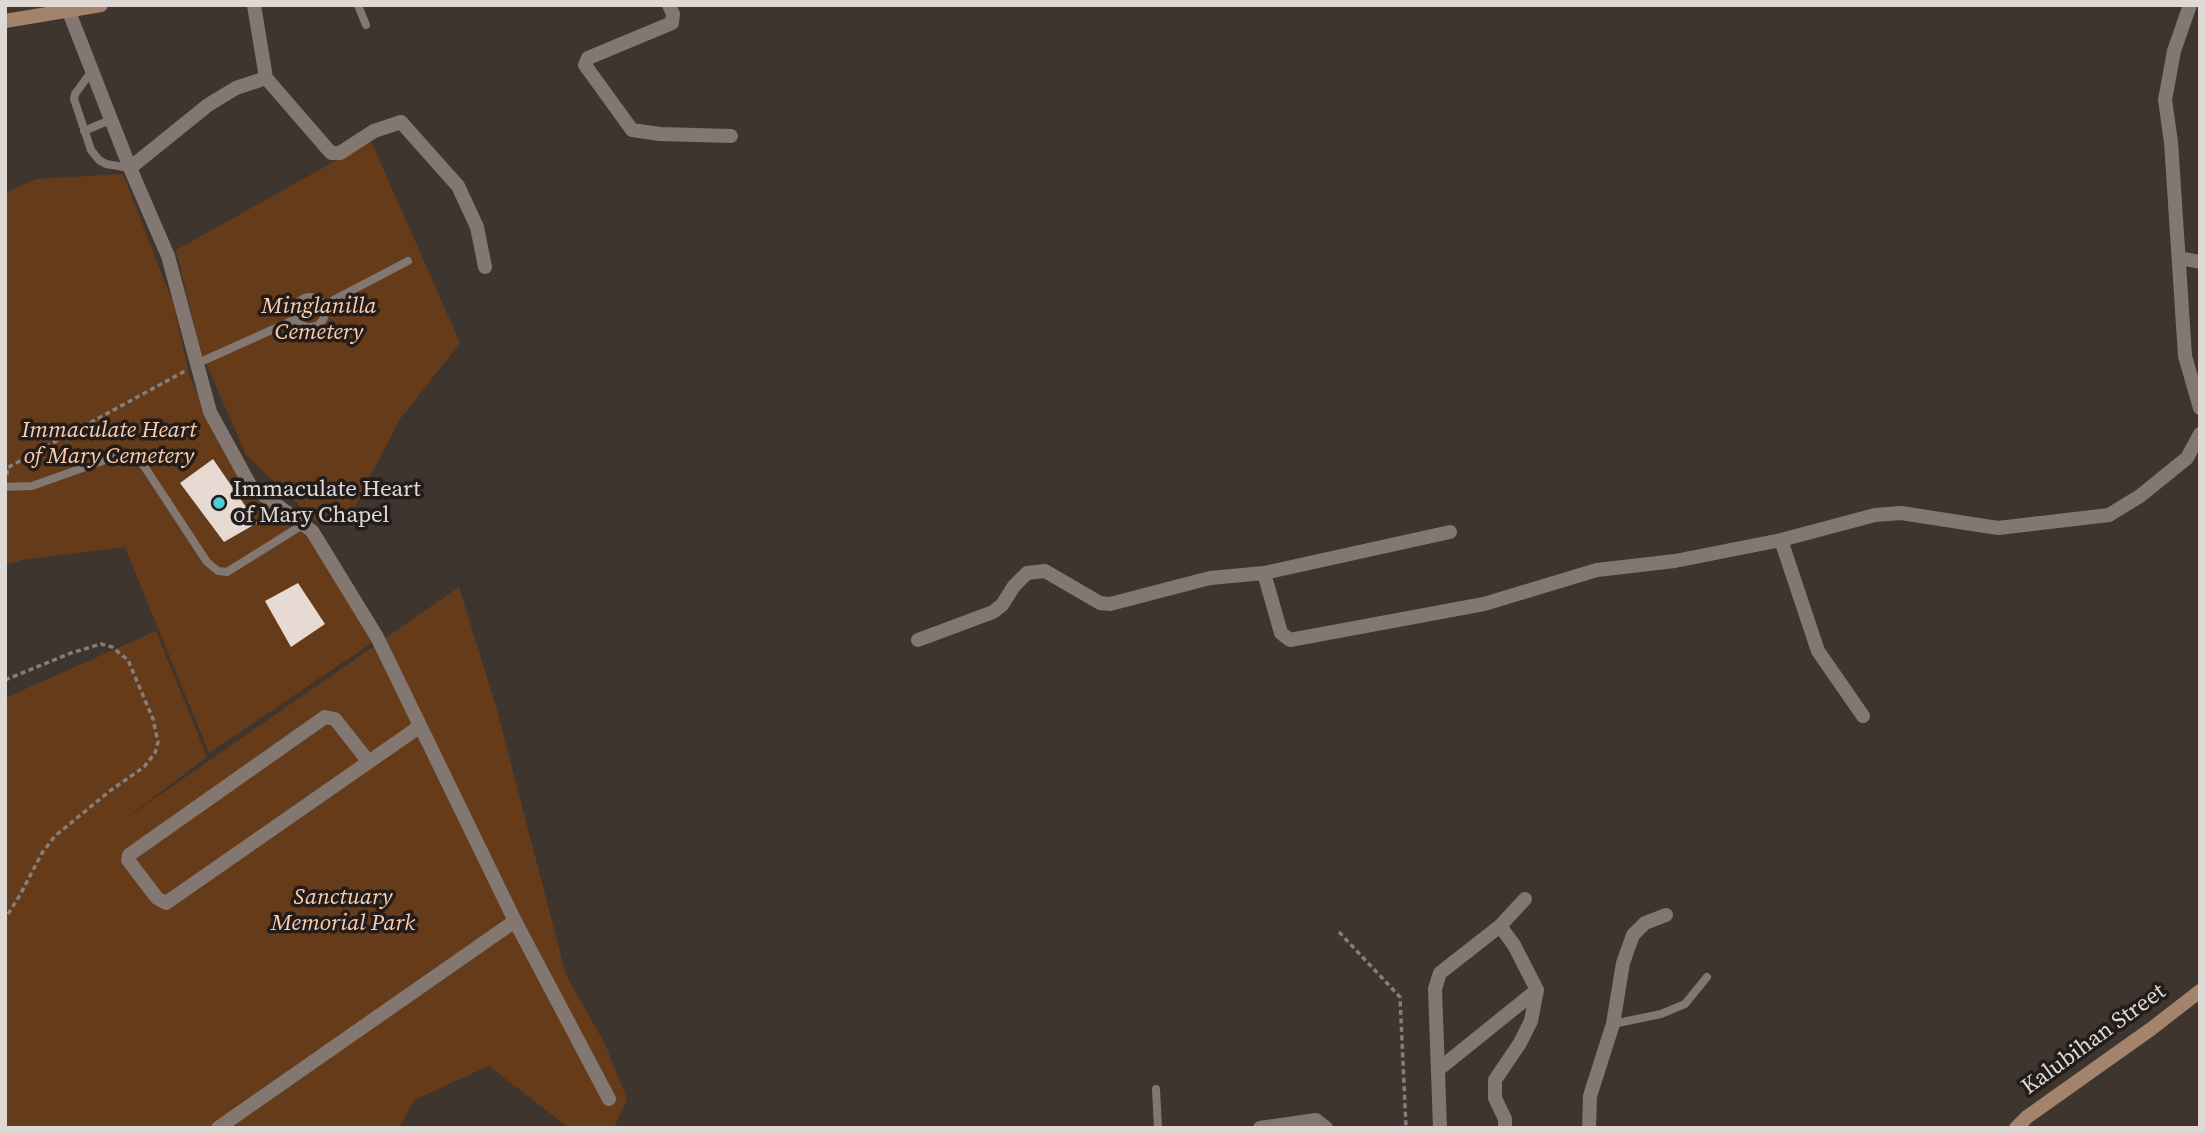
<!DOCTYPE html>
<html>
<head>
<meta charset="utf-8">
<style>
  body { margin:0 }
  #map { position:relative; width:2205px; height:1133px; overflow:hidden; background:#3e352f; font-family:"Source Serif 4",serif }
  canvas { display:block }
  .frame { position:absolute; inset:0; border:7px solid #dfd9d6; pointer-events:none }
</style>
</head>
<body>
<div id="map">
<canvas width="2205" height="1133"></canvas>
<div class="frame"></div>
</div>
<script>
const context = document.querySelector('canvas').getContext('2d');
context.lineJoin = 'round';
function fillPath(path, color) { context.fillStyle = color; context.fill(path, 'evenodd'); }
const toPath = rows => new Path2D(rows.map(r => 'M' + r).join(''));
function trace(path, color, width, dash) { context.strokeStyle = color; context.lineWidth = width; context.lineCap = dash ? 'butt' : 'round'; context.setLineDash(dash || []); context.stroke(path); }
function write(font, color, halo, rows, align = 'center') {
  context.font = font + ' "Source Serif 4",serif'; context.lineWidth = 7; context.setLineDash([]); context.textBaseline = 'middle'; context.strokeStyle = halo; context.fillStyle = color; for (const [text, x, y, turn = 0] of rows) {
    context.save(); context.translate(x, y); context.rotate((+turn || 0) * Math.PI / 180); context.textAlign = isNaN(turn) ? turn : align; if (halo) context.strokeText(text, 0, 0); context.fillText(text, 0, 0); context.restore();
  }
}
const green = toPath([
  [371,141,460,343,400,419,353,510,318,523,246,455,201,352,176,250],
  [123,174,173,303,190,378,248,491,309,532,373,642,209,753,125,547,22,560,5,565,5,193,36,179],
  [459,587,497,710,566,975,605,1044,627,1099,614,1128,569,1128,489,1066,414,1100,399,1128,5,1128,5,698,156,631,207,757,122,821]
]);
const building = toPath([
  [213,459,257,523,224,542,180,483],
  [298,583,325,624,291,647,265,601]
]);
const path = toPath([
  [7,475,7,468,185,371],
  [5,680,71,653,101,644,112,647,128,660,153,719,158,742,155,753,144,767,111,790,55,836,42,853,20,895,5,919],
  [1339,932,1400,997,1406,1128]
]);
const lane = toPath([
  [358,5,366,25],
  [91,72,75,94,74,99,91,150,99,160,106,164,130,168],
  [84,131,110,120],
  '295 312a15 15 0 1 1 30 0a15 15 0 1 1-30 0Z',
  [324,305,408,261],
  [196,364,296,319],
  [5,487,32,486,122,454,136,458,142,463,207,562,218,571,227,572,304,524],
  [1613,1024,1661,1014,1685,1004,1707,977],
  [1156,1089,1158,1128]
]);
const street = toPath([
  [254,5,266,78,331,153,340,153,374,131,401,122,458,186,477,227,485,267],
  [669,5,673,14,672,23,588,58,585,65,632,130,660,134,731,136],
  [2190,5,2174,51,2165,100,2171,142,2185,356,2200,408],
  [69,12,130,168,168,256,210,412,250,485,312,531,377,637,515,921,609,1099],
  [130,168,208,105,236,88,266,78],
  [2180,258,2200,262],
  [1781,540,1818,651,1863,716],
  [1264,573,1281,633,1290,640,1484,604,1597,570,1675,561,1781,540,1875,515,1901,513,1998,528,2109,515,2140,496,2187,458,2200,434],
  [918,640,993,612,1002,605,1014,586,1027,573,1045,571,1100,603,1110,604,1210,578,1264,573,1450,532],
  [368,761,335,719,325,717,129,855,128,860,157,898,166,903,419,727],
  [1500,926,1514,945,1537,990,1531,1021,1520,1043,1495,1080,1495,1098,1505,1119,1505,1128],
  [1439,1069,1537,990],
  [218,1128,515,921],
  [1260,1128,1316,1120,1326,1128],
  [1440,1128,1435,989,1438,979,1440,973,1500,926,1525,899],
  [1589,1128,1590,1096,1613,1024,1623,963,1633,935,1645,923,1666,915]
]);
const secondary = toPath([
  [5,21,101,5],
  [2016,1128,2027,1117,2151,1029,2200,991]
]);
const markers = [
  [219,503,7,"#52cbd9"]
];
const parkNames = [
  ["Minglanilla",319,307],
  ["Cemetery",319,333],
  ["Immaculate Heart",109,431],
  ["of Mary Cemetery",109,457],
  ["Sanctuary",343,898],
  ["Memorial Park",343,924]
];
const poiNames = [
  ["Immaculate Heart",233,490],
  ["of Mary Chapel",233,516]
];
const streetNames = [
  ["Kalubihan Street",2094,1040,-36]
];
fillPath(green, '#653b1a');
fillPath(building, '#e6dad2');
trace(path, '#867e79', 3.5, [5, 3.5]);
trace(lane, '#827871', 8);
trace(street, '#827871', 14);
trace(secondary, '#a3836c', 14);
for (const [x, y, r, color] of markers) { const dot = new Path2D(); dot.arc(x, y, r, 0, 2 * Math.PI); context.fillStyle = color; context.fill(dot); trace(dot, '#221d1b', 2.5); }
write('italic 23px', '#fecdac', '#221d1b', parkNames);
write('23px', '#dfd9d6', '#221d1b', poiNames, 'left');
write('23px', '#dfd9d6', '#221d1b', streetNames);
</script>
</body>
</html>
